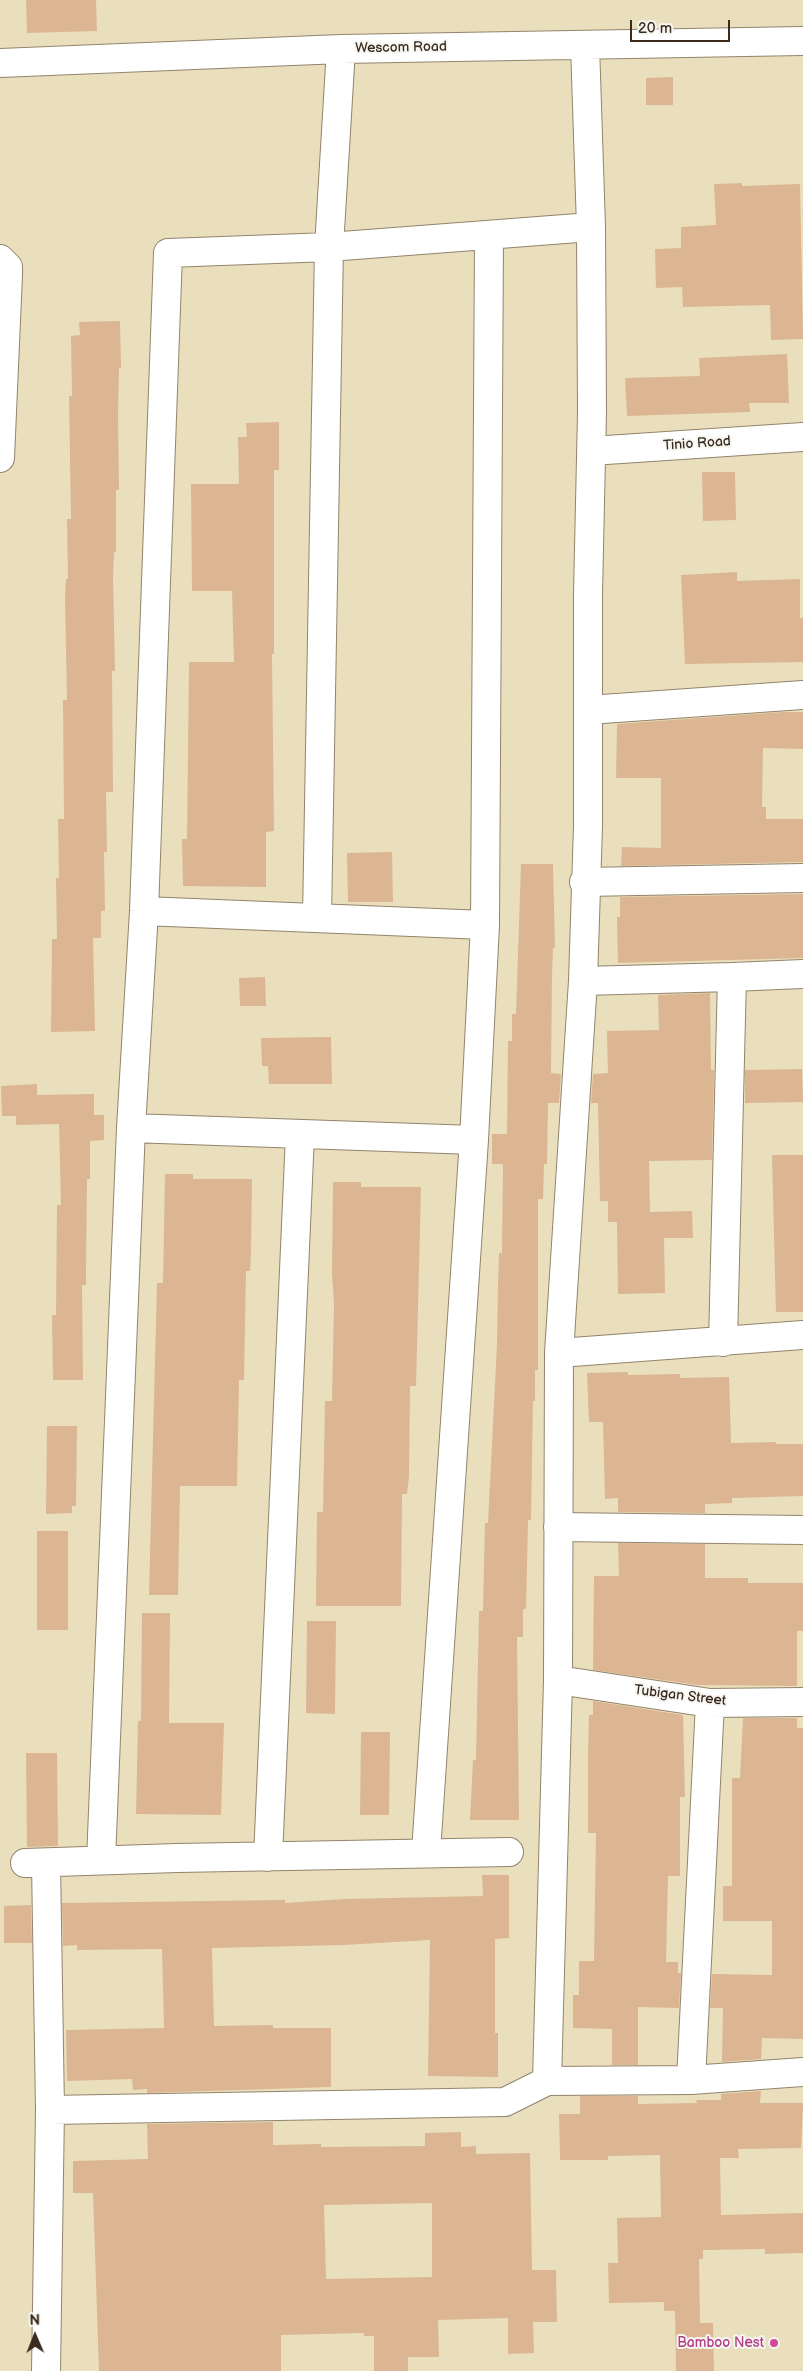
<!DOCTYPE html>
<html>
<head>
<meta charset="utf-8">
<style>
  body { margin:0 }
  #map { position:relative; width:803px; height:2371px; overflow:hidden; background:#eadfbc; font-family:"Balsamiq Sans",sans-serif }
  canvas { display:block }
  .north { position:absolute; left:10px; top:2311px; width:50px; height:50px; -webkit-text-stroke:4px #f6f6f2; paint-order:stroke; rotate:359deg; font-size:14px; font-weight:700; line-height:20px; text-align:center; color:#3b2a1e }
  .north::after { content:''; display:block; margin:auto; width:18px; height:22px; background:#3b2a1e; clip-path:polygon(50% 0,100% 100%,50% 72%,0 100%) }
  .scale { position:absolute; left:630px; top:20px; width:100px; height:22px; box-sizing:border-box; border:2px solid #3b2a1e; border-top:0; padding-left:6px; font-size:15px; line-height:18px; white-space:nowrap; color:#3b2a1e; -webkit-text-stroke:4px #f6f6f2; paint-order:stroke }
</style>
</head>
<body>
<div id="map">
<canvas width="803" height="2371"></canvas>
<div class="north">N</div>
<div class="scale">20 m</div>
</div>
<script>
const context = document.querySelector('canvas').getContext('2d');
context.lineJoin = 'round';
function fillPath(path, color) { context.fillStyle = color; context.fill(path, 'evenodd'); }
const toPath = rows => new Path2D(rows.map(r => 'M' + r).join(''));
function trace(path, color, width, dash) { context.strokeStyle = color; context.lineWidth = width; context.lineCap = dash ? 'butt' : 'round'; context.setLineDash(dash || []); context.stroke(path); }
function write(font, color, halo, rows, align = 'center') {
  context.font = font + ' "Balsamiq Sans",sans-serif'; context.lineWidth = 4; context.setLineDash([]); context.textBaseline = 'middle'; context.strokeStyle = halo; context.fillStyle = color; for (const [text, x, y, turn = 0] of rows) {
    context.save(); context.translate(x, y); context.rotate((+turn || 0) * Math.PI / 180); context.textAlign = isNaN(turn) ? turn : align; if (halo) context.strokeText(text, 0, 0); context.fillText(text, 0, 0); context.restore();
  }
}
const building = toPath([
  [26,0,96,0,97,31,27,33],
  [673,77,673,105,646,105,646,78],
  [742,183,742,186,800,184,803,339,771,340,770,305,683,307,682,287,656,288,655,249,681,248,681,227,716,225,714,184],
  [120,321,121,368,119,368,118,415,119,490,116,490,116,552,114,552,113,578,115,671,112,671,113,792,106,792,107,852,104,852,105,911,101,911,101,938,93,938,95,1031,51,1032,52,939,57,939,56,878,59,878,58,819,64,819,63,700,67,700,65,598,66,579,68,579,67,519,71,519,69,396,72,396,71,336,80,335,79,322],
  [787,354,789,403,749,403,750,412,627,416,625,378,700,376,699,358],
  [279,422,279,470,274,470,274,654,272,654,274,831,266,832,266,887,183,886,182,839,187,839,189,662,234,662,232,591,192,591,191,484,239,484,238,437,247,437,246,423],
  [702,472,735,472,736,520,703,521],
  [737,572,737,581,800,579,800,618,803,618,803,662,685,664,681,575],
  [783,712,803,712,803,749,763,748,762,807,766,807,766,819,803,819,803,862,621,866,622,847,661,848,661,778,616,778,617,724],
  [392,852,393,902,348,902,347,853],
  [521,864,553,864,555,948,553,948,552,975,551,1073,561,1074,559,1103,548,1103,547,1164,544,1164,543,1199,538,1199,538,1370,535,1370,535,1401,533,1401,531,1520,528,1520,526,1609,523,1609,523,1637,517,1637,519,1820,470,1820,473,1760,476,1760,479,1611,483,1611,485,1523,488,1523,497,1344,498,1285,499,1253,502,1253,503,1164,492,1164,492,1134,507,1134,508,1041,512,1041,512,1014,516,1014],
  [803,894,803,958,618,963,617,917,620,917,620,897],
  [265,977,266,1006,240,1006,239,978],
  [710,993,711,1070,714,1070,712,1160,649,1161,650,1212,692,1211,693,1238,664,1238,665,1293,618,1294,617,1222,608,1222,608,1201,600,1201,598,1103,591,1103,593,1074,608,1073,607,1031,659,1030,658,995],
  [331,1037,332,1084,269,1084,268,1066,262,1066,261,1038],
  [802,1069,803,1102,745,1103,745,1070],
  [37,1084,37,1095,94,1094,94,1115,104,1115,104,1140,90,1141,90,1179,87,1179,86,1268,86,1285,82,1285,83,1380,53,1380,52,1315,56,1315,57,1205,61,1205,59,1124,16,1125,16,1116,2,1116,1,1086],
  [772,1155,803,1155,803,1312,776,1312],
  [165,1174,193,1174,193,1179,252,1179,251,1253,250,1271,246,1271,244,1380,239,1380,237,1486,180,1486,178,1595,149,1595,157,1283,163,1283],
  [333,1182,361,1182,361,1187,421,1187,416,1386,410,1386,409,1476,407,1494,402,1494,401,1606,316,1606,317,1512,323,1512,325,1401,332,1401,334,1304,332,1273],
  [628,1372,628,1375,680,1374,680,1378,729,1377,731,1443,776,1442,776,1444,803,1444,803,1496,732,1498,732,1503,705,1504,705,1513,618,1512,618,1498,605,1499,603,1422,589,1422,587,1373],
  [47,1426,77,1426,76,1506,72,1506,72,1513,46,1514],
  [37,1531,68,1531,68,1630,37,1630],
  [618,1543,705,1544,705,1578,748,1578,748,1583,803,1583,803,1631,797,1631,797,1686,697,1685,593,1670,594,1576,619,1576],
  [142,1613,170,1613,169,1723,224,1723,221,1815,136,1814,138,1721,141,1721],
  [307,1621,336,1621,335,1714,306,1713],
  [593,1701,683,1715,685,1797,680,1797,680,1876,668,1876,666,1962,678,1962,678,1973,681,1973,679,2008,638,2007,638,2065,612,2065,612,2029,573,2028,573,1995,579,1995,579,1961,594,1961,596,1833,588,1833,588,1753,589,1715,593,1715],
  [743,1718,797,1718,797,1728,803,1728,803,2039,762,2038,761,2059,722,2062,723,2008,710,2008,712,1974,772,1975,772,1921,723,1921,723,1886,732,1886,732,1778,740,1778],
  [361,1732,390,1732,389,1815,360,1815],
  [26,1753,57,1753,58,1846,27,1847],
  [482,1875,509,1875,509,1938,495,1939,495,2033,498,2033,498,2077,428,2076,430,1940,343,1945,212,1948,214,2026,273,2025,273,2028,331,2028,331,2087,147,2093,147,2089,133,2090,132,2079,67,2081,66,2030,164,2028,162,1949,77,1950,77,1945,63,1946,62,1903,285,1900,285,1903,345,1899,483,1896],
  [31,1905,32,1943,4,1943,4,1906],
  [761,2091,760,2103,803,2103,801,2148,738,2149,739,2158,720,2158,721,2215,803,2213,803,2253,765,2254,765,2249,703,2250,703,2259,699,2259,700,2323,713,2323,714,2371,676,2371,675,2311,664,2311,664,2302,609,2303,608,2263,618,2263,617,2218,661,2217,660,2155,608,2156,608,2160,560,2160,559,2114,580,2114,580,2096,638,2096,638,2104,697,2103,696,2100,721,2100,721,2094],
  [273,2122,273,2145,321,2144,321,2147,425,2146,425,2133,461,2132,461,2147,476,2146,476,2154,530,2153,532,2270,556,2270,557,2322,533,2322,534,2353,508,2354,508,2318,438,2320,439,2357,408,2357,408,2371,374,2371,374,2336,364,2336,364,2333,281,2335,281,2371,99,2371,93,2193,73,2193,73,2161,148,2159,147,2124],
  [432,2203,432,2277,326,2279,324,2205]
]);
const minor = toPath([
  [585,45,591,227,592,412,588,594,588,826,583,981,559,1353,558,1680,547,2081,691,2080,803,2072],
  [0,63,341,49,803,41],
  [0,259,8,267,8,275,0,458],
  [591,451,803,437],
  [588,710,803,695],
  [584,882,803,878],
  [144,911,485,925],
  [317,917,329,247,341,49],
  [732,977,803,974],
  [583,981,732,977,723,1342],
  [131,1128,474,1140],
  [559,1353,803,1335],
  [558,1527,803,1530],
  [558,1680,710,1703,803,1702],
  [426,1852,474,1140,485,925,489,236],
  [268,1857,300,1135],
  [101,1860,131,1128,144,911,168,253,329,247,591,227],
  [25,1863,177,1858,509,1852],
  [691,2080,710,1703],
  [50,2110,505,2102,547,2081],
  [46,2371,50,2110,46,1863]
]);
const markers = [
  [774,2343,5,"#d1479c"]
];
const streetNames = [
  ["Wescom Road",401,48,-1],
  ["Tinio Road",697,444,-4],
  ["Tubigan Street",680,1696,7]
];
const hotelNames = [
  ["Bamboo Nest",764,2343]
];
fillPath(building, '#dcb593');
trace(minor, '#92846d', 30);
trace(minor, '#fff', 28);
for (const [x, y, r, color] of markers) { const dot = new Path2D(); dot.arc(x, y, r, 0, 2 * Math.PI); context.fillStyle = color; context.fill(dot); trace(dot, '#f6f6f2', 2); }
write('14px', '#3b2a1e', '#f6f6f2', streetNames);
write('14px', '#b23c85', '#f6f6f2', hotelNames, 'right');
</script>
</body>
</html>
